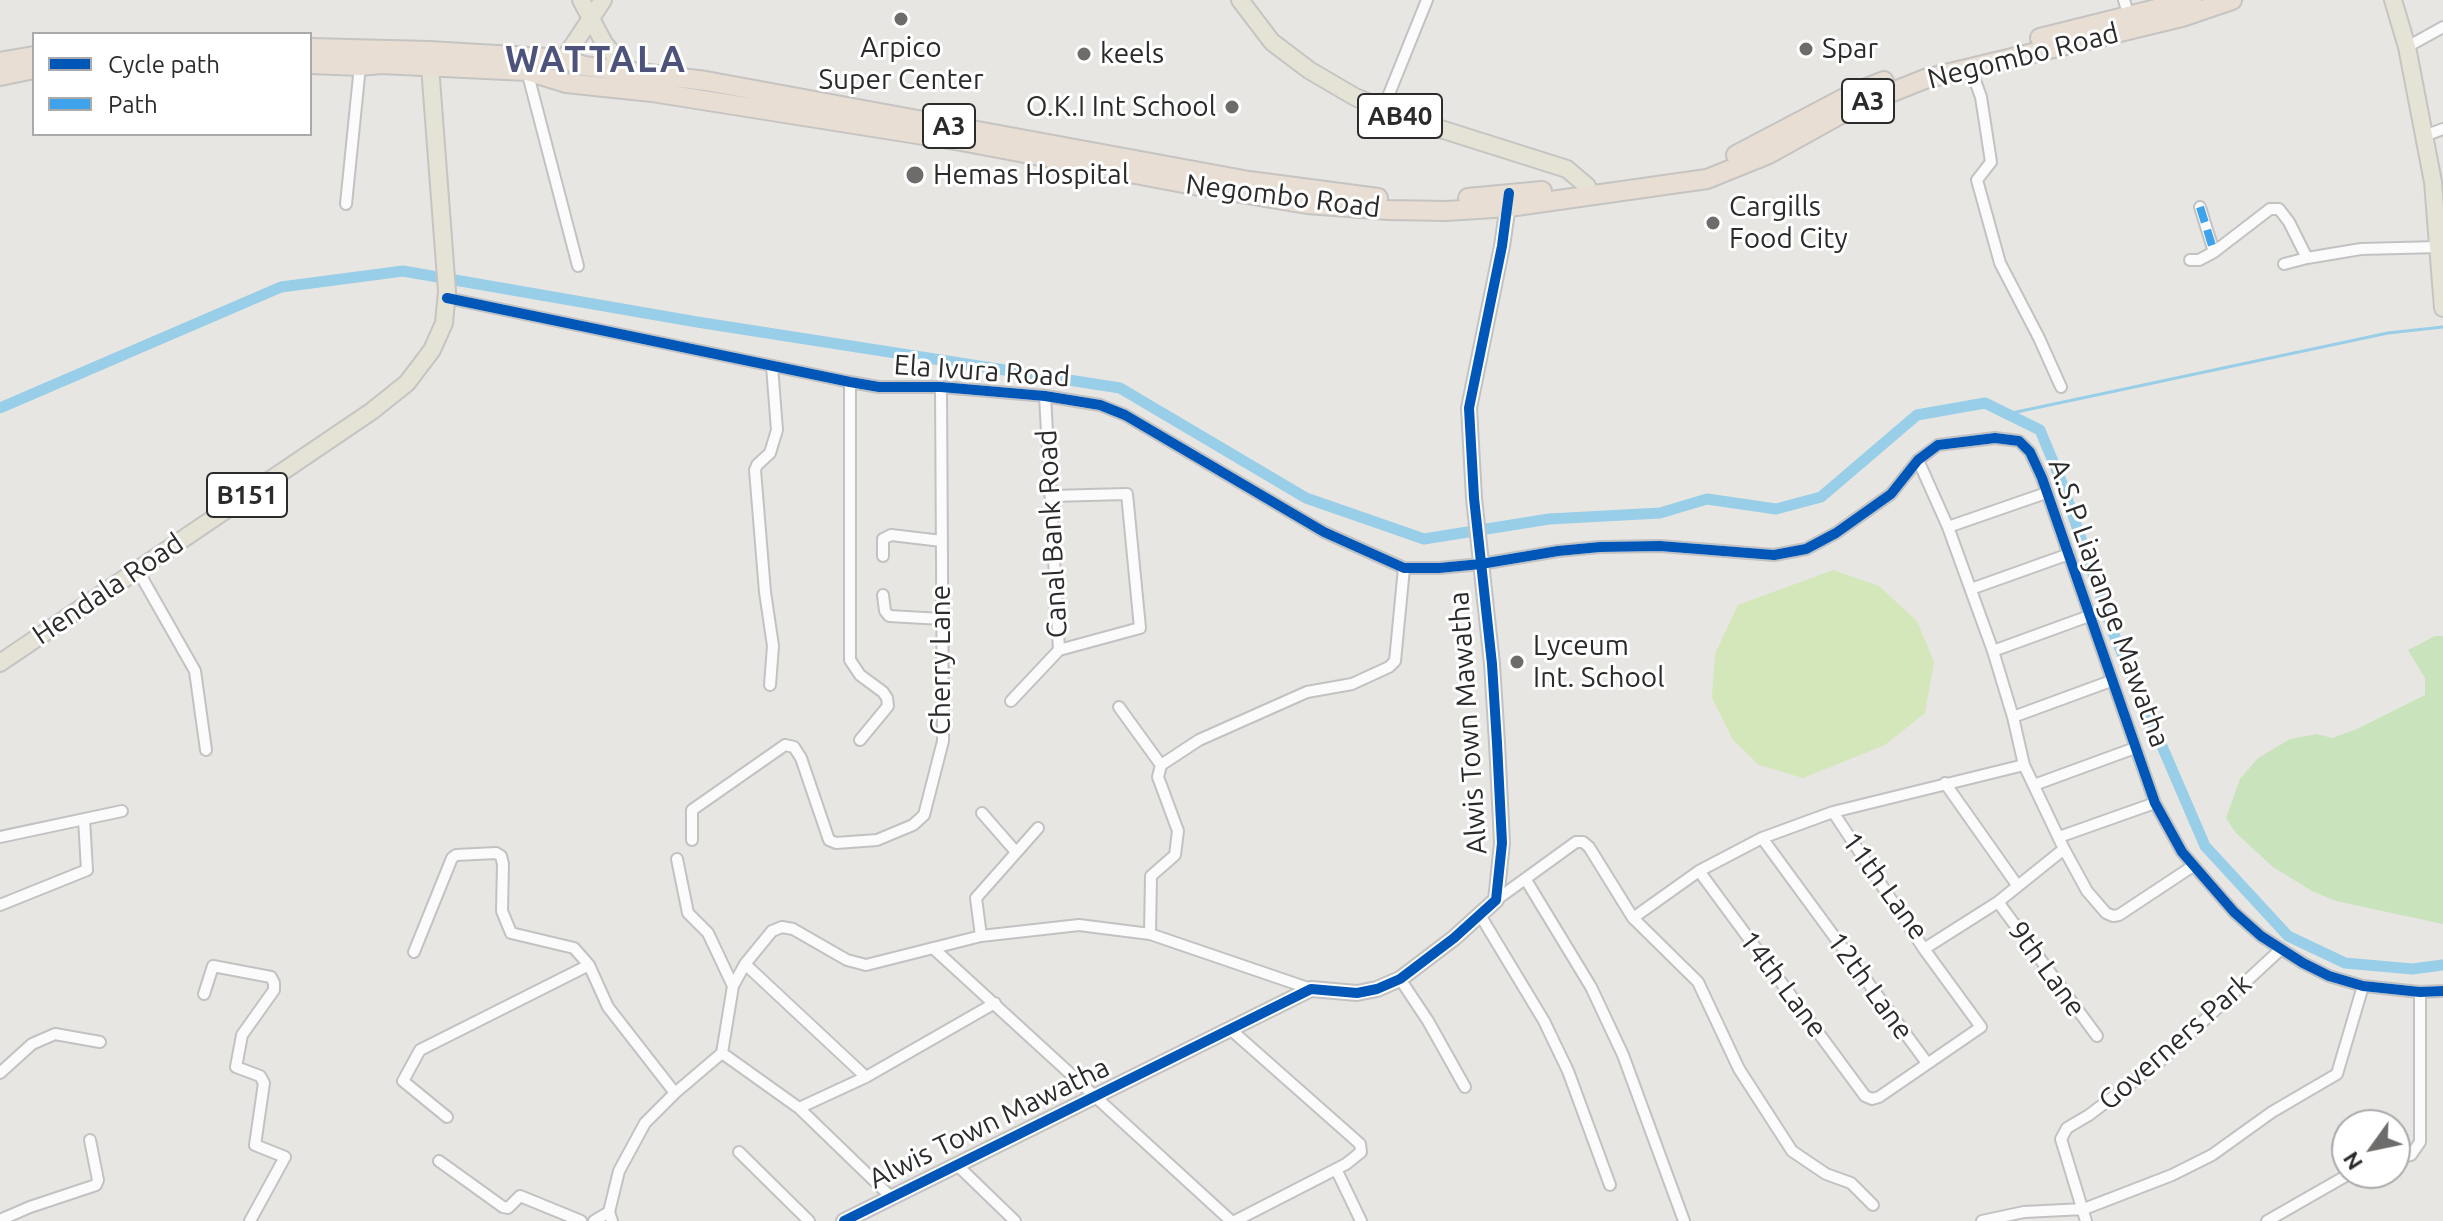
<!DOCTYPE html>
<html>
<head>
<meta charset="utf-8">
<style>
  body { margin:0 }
  #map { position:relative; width:2443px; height:1221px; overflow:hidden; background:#e8e6e2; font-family:Ubuntu,sans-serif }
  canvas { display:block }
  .legend { position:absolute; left:32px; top:32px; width:280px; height:104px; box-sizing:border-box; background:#fff; border:2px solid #aaa; margin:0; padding:10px 14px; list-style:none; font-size:24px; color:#2b2b2b }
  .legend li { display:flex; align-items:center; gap:16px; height:40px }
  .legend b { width:40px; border:2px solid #aaa }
  .north { position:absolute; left:2331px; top:1109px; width:80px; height:80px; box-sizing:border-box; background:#fff; border:2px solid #aaa; border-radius:50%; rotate:237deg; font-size:22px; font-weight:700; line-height:32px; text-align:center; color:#2b2b2b }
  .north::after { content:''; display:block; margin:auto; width:28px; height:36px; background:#6d6c6b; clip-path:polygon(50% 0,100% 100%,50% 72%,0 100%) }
</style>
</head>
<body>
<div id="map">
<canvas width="2443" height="1221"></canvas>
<ul class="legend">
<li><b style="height:10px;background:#0057b8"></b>Cycle path</li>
<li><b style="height:10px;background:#3ea3eb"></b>Path</li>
</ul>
<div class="north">N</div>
</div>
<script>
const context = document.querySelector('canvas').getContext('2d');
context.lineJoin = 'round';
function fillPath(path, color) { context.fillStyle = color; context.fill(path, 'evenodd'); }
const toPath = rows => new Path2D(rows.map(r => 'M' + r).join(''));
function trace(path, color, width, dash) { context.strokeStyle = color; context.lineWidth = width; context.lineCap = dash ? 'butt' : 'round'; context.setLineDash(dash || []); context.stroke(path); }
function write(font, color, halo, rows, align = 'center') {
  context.font = font + ' Ubuntu,sans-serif'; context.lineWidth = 6; context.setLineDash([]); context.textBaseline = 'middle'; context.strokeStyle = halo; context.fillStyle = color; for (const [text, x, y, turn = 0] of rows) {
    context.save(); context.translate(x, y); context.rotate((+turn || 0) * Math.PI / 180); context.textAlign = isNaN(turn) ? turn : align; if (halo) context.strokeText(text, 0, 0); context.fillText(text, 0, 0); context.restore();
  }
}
const green = toPath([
  [2435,636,2443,636,2443,924,2336,901,2312,891,2273,867,2236,833,2226,818,2240,779,2258,758,2290,739,2317,734,2332,738,2357,729,2425,695,2425,678,2408,650]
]);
const pitch = toPath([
  [1833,570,1879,586,1917,621,1934,662,1925,713,1885,745,1803,778,1759,765,1733,740,1712,698,1715,654,1738,605]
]);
const stream = toPath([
  [2007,414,2388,333,2443,327]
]);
const canal = toPath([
  [0,408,281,287,403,271,697,322,1120,388,1306,498,1424,539,1549,519,1660,513,1707,499,1776,509,1821,497,1917,415,1985,403,2040,430,2062,483,2112,630,2205,846,2288,936,2345,963,2412,969,2443,965]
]);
const street = toPath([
  [2124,0,2130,20],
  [2407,47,2443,27],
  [1970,67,1981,97,1991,162,1977,180,2000,263,2039,338,2061,387],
  [527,71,578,266],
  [1383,109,1427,0],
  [2424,136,2443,129],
  [346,204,360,66],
  [2200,207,2214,252],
  [2190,260,2199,260,2214,252,2270,209,2279,209,2289,222,2307,258],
  [2284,264,2307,258,2361,249,2439,247],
  [447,298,850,382,879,387,941,387,1045,396,1100,405,1125,415,1324,532,1404,568,1439,568,1481,564,1558,551,1600,547,1660,546,1774,555,1806,549,1836,533,1891,494,1918,460,1938,445,1995,438,2019,441,2030,452,2042,478,2155,803,2182,852,2234,912,2261,936,2303,963,2329,976,2363,986,2420,992,2443,991],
  [850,382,850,660,860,675,883,692,887,698,888,706,860,740],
  [1918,460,1948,527,1993,651,2013,717,2024,765,2064,849,2087,891,2106,913,2113,916,2119,915,2193,866],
  [1051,496,1127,494,1140,628,1059,650],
  [1948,527,2046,493],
  [883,556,883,539,891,535,942,541],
  [137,569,195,671,206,750],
  [1971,589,2069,554],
  [883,595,885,611,889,616,942,619],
  [1993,651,2089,616],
  [770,685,773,646,765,592,755,470,757,465,770,453,777,430,772,366],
  [1011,701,1059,650,1045,396],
  [1119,707,1161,765,1158,777,1178,831,1175,855,1151,876,1150,934],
  [2013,717,2111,681],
  [1161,765,1199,740,1307,692,1352,684,1389,667,1395,661,1404,568],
  [1945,783,2017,885],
  [2034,785,2135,748],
  [1833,812,1924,949,1981,1027,1879,1097,1872,1099,1865,1096,1699,871,1762,838,1833,812,2024,765],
  [982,813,1016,852],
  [0,837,122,811],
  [2059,837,2155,803],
  [1762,838,1927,1063],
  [692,840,692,810,785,745,794,747,801,758,829,840,836,843,877,840,913,825,924,815,943,741,941,387],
  [677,859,688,913,708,933,733,986],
  [1699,871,1633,918,1698,982,1739,1069,1792,1151,1826,1174,1851,1183,1873,1205],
  [1526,880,1591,987,1623,1055,1684,1221],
  [1496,900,1576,842,1583,842,1589,847,1633,918],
  [1998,902,2097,1036],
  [0,905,87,870,84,819],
  [1480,915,1544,1021,1568,1071,1610,1185],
  [981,936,976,898,1038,828],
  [933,948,1231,1221],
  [1924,949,1998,902,2064,849],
  [414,952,452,858,456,855,496,853,501,856,503,864,502,911,511,933,574,948,589,965,608,1007,675,1093],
  [745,964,866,1077],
  [1400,979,1428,1021,1465,1087],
  [204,994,213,966,271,977,274,983,274,990,242,1035,236,1067,260,1076,264,1083,255,1145,285,1157,250,1221],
  [1230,1029,1360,1144,1361,1152,1346,1164,1235,1221],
  [722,1053,799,1108,891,1197],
  [0,1073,32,1044,55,1034,100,1042],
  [799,1108,866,1077,995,1003],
  [447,1117,403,1081,420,1050,589,965],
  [739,1152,809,1221],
  [2395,1159,2411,1155,2420,1142,2420,992],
  [439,1161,503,1207,508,1208,520,1196,581,1221],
  [956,1164,1015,1221],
  [1336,1169,1361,1221],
  [0,1220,30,1207,96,1185,98,1180,90,1140],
  [594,1221,609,1212],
  [612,1221,609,1212,619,1171,645,1123,675,1093,722,1053,733,986,745,964,772,931,782,927,793,929,847,960,866,965,981,936,1079,925,1150,934,1311,989],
  [1982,1221,2024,1212,2084,1209,2172,1175,2212,1155,2272,1112,2337,1074,2363,986],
  [2086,1221,2061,1139,2067,1128,2089,1115,2159,1062,2280,950],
  [2267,1221,2351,1173]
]);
const secondary = toPath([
  [844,1221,1311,989,1357,993,1377,989,1400,979,1454,938,1496,900,1502,843,1497,743,1492,664,1474,498,1469,408,1502,246,1509,198]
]);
const primary = toPath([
  [581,0,604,43,627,71],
  [1240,0,1272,42,1309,70,1355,97,1409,119,1567,169,1587,186,1591,196],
  [2393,0,2407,47,2433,182,2443,308],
  [564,59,603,0],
  [0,663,372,411,407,383,432,350,444,323,447,291,429,53]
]);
const highway = toPath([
  [2040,38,2192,0],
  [310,48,429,51,564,59,584,66,706,81,1249,181,1378,198],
  [0,62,34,56],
  [310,64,360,66,381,64,527,71,566,83,652,92,961,141,1199,186,1307,204,1389,210,1446,211,1509,207,1707,179,1769,154,1850,109,1925,79,2182,17,2232,0],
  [0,76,34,69],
  [1736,155,1854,93,1884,81],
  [1468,198,1542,191]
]);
const quiet = toPath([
  [2200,207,2214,252]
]);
const cycleway = toPath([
  [447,298,850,382,879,387,941,387,1045,396,1100,405,1125,415,1324,532,1404,568,1439,568,1481,564,1558,551,1600,547,1660,546,1774,555,1806,549,1836,533,1891,494,1918,460,1938,445,1995,438,2019,441,2030,452,2042,478,2155,803,2182,852,2234,912,2261,936,2303,963,2329,976,2363,986,2420,992,2443,991],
  [844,1221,1311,989,1357,993,1377,989,1400,979,1454,938,1496,900,1502,843,1497,743,1492,664,1474,498,1469,408,1502,246,1509,193]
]);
const markers = [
  [901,19,8,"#6d6c6b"],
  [1806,49,8,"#6d6c6b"],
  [1084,54,8,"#6d6c6b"],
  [1232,107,8,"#6d6c6b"],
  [915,175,10,"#6d6c6b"],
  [1713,223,8,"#6d6c6b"],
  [1517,662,8,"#6d6c6b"]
];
const shields = [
  [1868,101,52],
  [1400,116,84],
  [949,126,52],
  [247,495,80]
];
const shieldNames = [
  ["A3",1868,101],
  ["AB40",1400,116],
  ["A3",949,126],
  ["B151",247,495]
];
const poiNames = [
  ["Arpico",901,48,"center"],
  ["Super Center",901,80,"center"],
  ["Spar",1822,49],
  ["keels",1100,54],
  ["O.K.I Int School",1216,107,"right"],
  ["Hemas Hospital",933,175],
  ["Cargills",1729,207],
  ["Food City",1729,239],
  ["Lyceum",1533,646],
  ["Int. School",1533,678]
];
const streetNames = [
  ["Negombo Road",2023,56,-14],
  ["Negombo Road",1283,196,7],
  ["Ela Ivura Road",982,371,4],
  ["Canal Bank Road",1052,534,-93],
  ["Hendala Road",108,589,-34],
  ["A.S.P Liayange Mawatha",2109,603,70],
  ["Cherry Lane",941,660,-90],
  ["Alwis Town Mawatha",1468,723,-94],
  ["11th Lane",1885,886,54],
  ["9th Lane",2047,969,54],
  ["14th Lane",1783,984,53],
  ["12th Lane",1870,986,54],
  ["Governers Park",2175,1042,-41],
  ["Alwis Town Mawatha",989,1123,-26]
];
const districtNames = [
  ["WATTALA",596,60]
];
fillPath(green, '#c9e3bc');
fillPath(pitch, '#d3e7ba');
trace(stream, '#98cee7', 3);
trace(canal, '#98cee7', 11);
trace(street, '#c2c2c2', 14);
trace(secondary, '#c2c2c2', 18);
trace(primary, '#c5c4c2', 20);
trace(highway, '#c5c4c2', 22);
trace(street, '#fcfbfb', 10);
trace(secondary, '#fcfbfb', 14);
trace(primary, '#e5e3d5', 16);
trace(highway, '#e8ded4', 18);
trace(quiet, '#3ea3eb', 8, [16, 8]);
trace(cycleway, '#0057b8', 10);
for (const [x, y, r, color] of markers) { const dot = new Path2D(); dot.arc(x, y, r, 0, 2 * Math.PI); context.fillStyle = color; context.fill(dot); trace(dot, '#fff', 3); }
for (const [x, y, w] of shields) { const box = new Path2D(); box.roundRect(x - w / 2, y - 22, w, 44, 6); context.fillStyle = '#fff'; context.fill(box); trace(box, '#2b2b2b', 2); }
write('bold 26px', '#2b2b2b', null, shieldNames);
write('28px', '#2b2b2b', '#fff', poiNames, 'left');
write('28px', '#2b2b2b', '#fff', streetNames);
context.letterSpacing = '2px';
write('bold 36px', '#4d537a', '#fff', districtNames);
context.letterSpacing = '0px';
</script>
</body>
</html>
